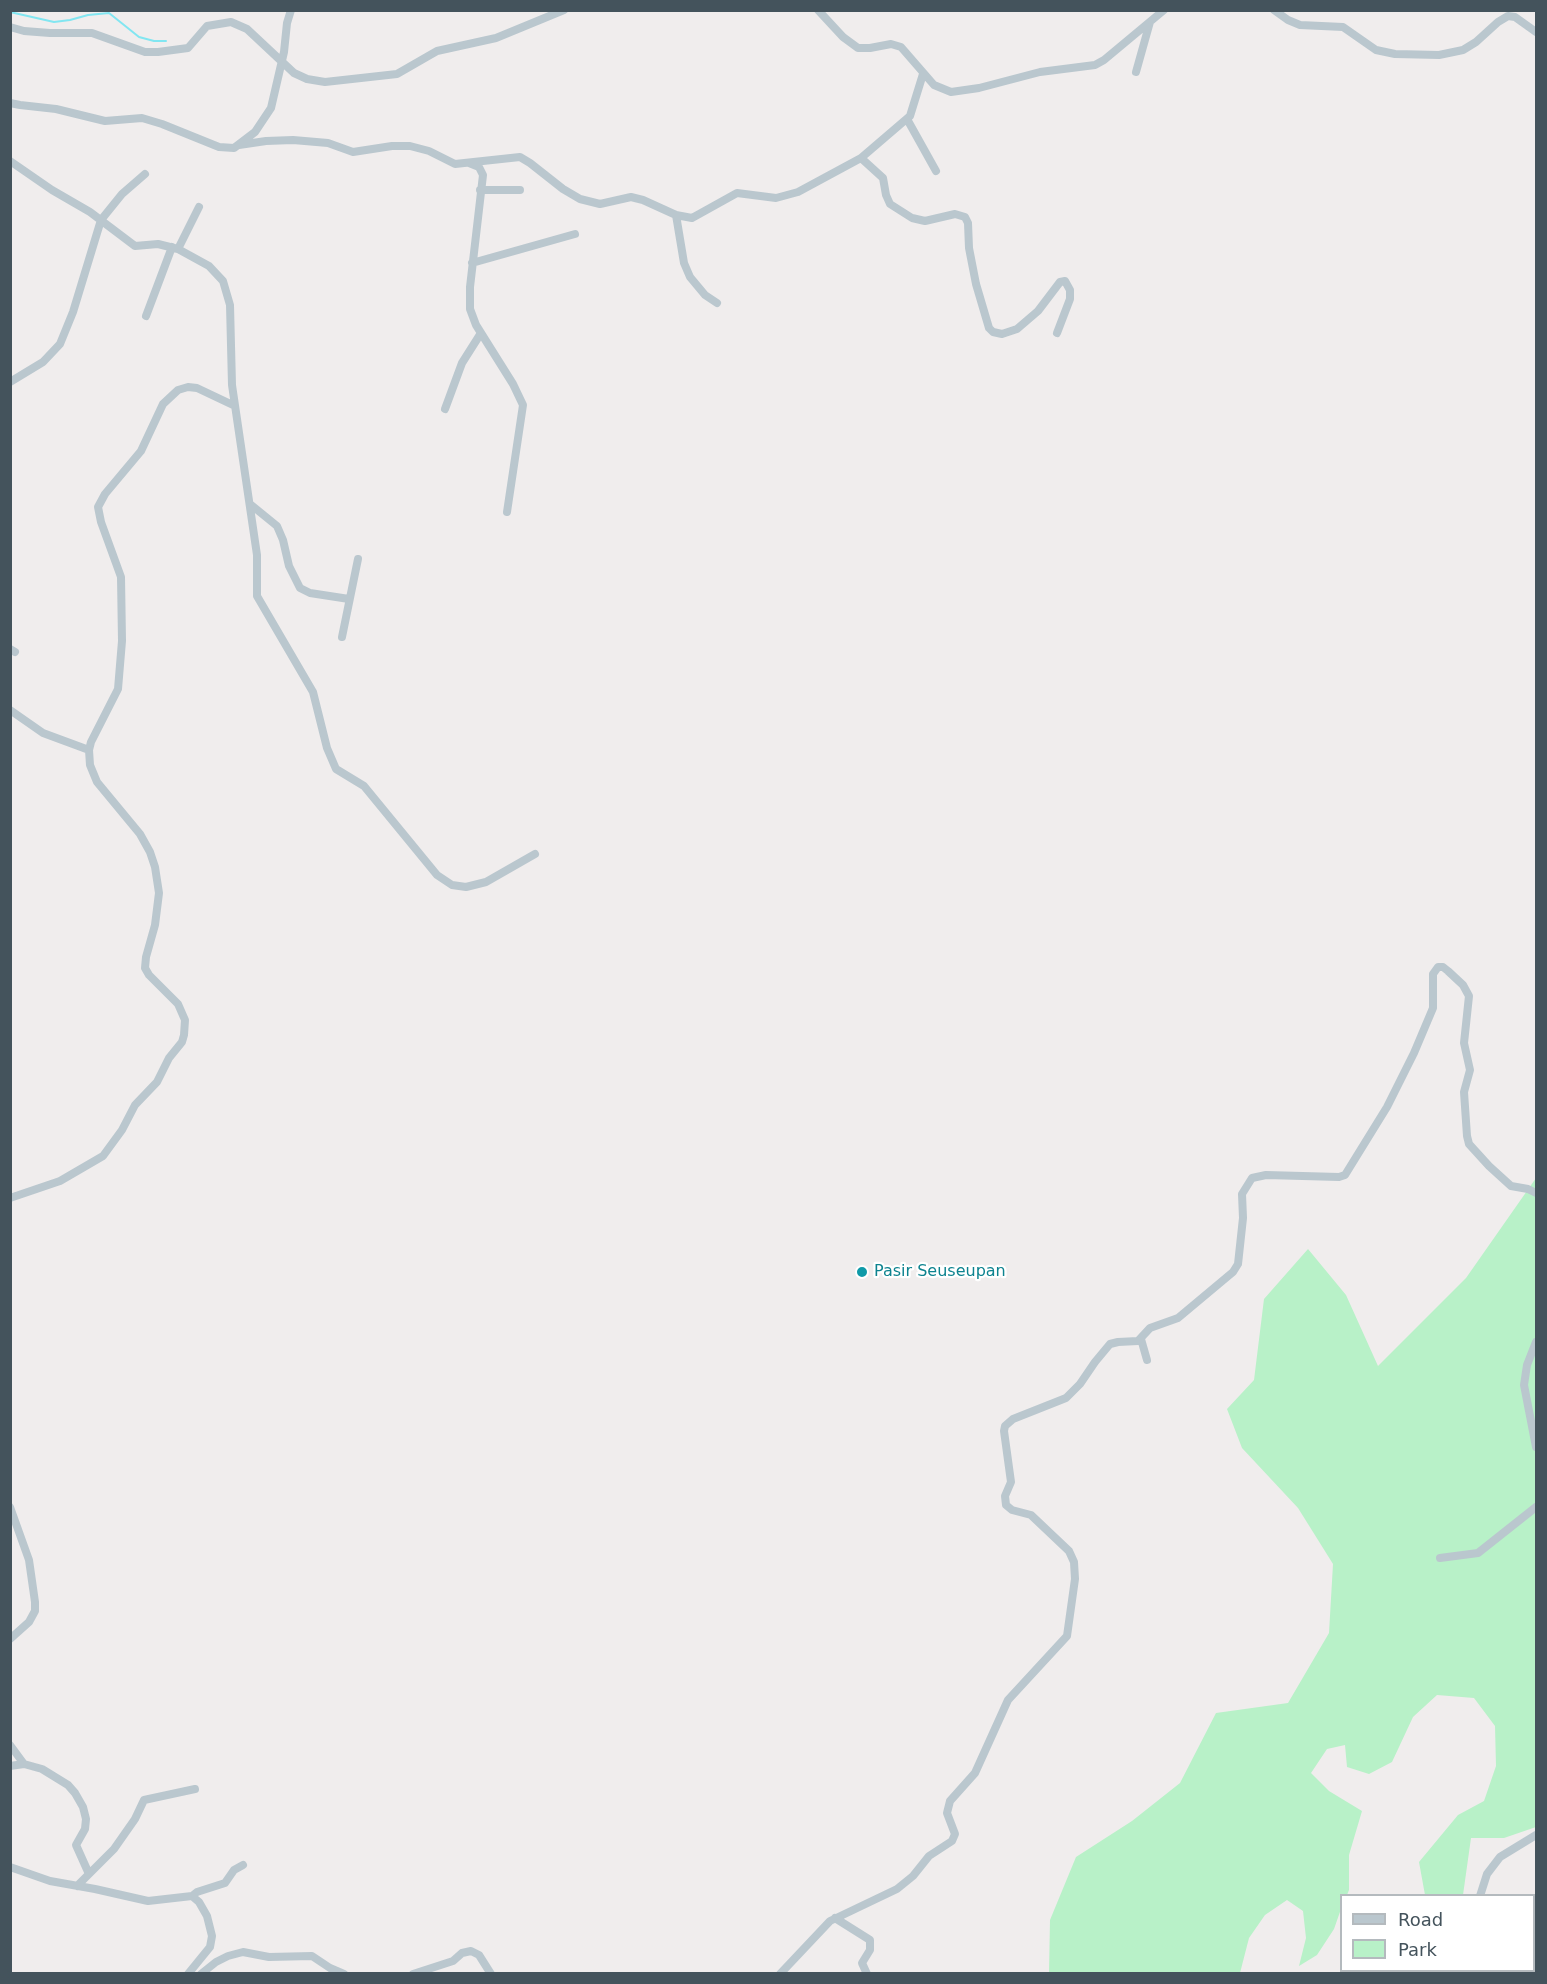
<!DOCTYPE html>
<html>
<head>
<meta charset="utf-8">
<style>
  body { margin:0 }
  #map { position:relative; width:1547px; height:1984px; overflow:hidden; background:#f0eded; font-family:"DejaVu Sans",sans-serif }
  canvas { display:block }
  .frame { position:absolute; inset:0; border:12px solid #44535c; pointer-events:none }
  .legend { position:absolute; left:1340px; top:1894px; width:195px; height:78px; box-sizing:border-box; background:#fff; border:2px solid #b4babe; margin:0; padding:8px 10px; list-style:none; font-size:18px; color:#44535c }
  .legend li { display:flex; align-items:center; gap:12px; height:30px }
  .legend b { width:30px; border:2px solid #b4babe }
</style>
</head>
<body>
<div id="map">
<canvas width="1547" height="1984"></canvas>
<div class="frame"></div>
<ul class="legend">
<li><b style="height:8px;background:#bac7ce"></b>Road</li>
<li><b style="height:16px;background:#b8f1c8"></b>Park</li>
</ul>
</div>
<script>
const context = document.querySelector('canvas').getContext('2d');
context.lineJoin = 'round';
function fillPath(path, color) { context.fillStyle = color; context.fill(path, 'evenodd'); }
const toPath = rows => new Path2D(rows.map(r => 'M' + r).join(''));
function trace(path, color, width, dash) { context.strokeStyle = color; context.lineWidth = width; context.lineCap = dash ? 'butt' : 'round'; context.setLineDash(dash || []); context.stroke(path); }
function write(font, color, halo, rows, align = 'center') {
  context.font = font + ' "DejaVu Sans",sans-serif'; context.lineWidth = 4.5; context.setLineDash([]); context.textBaseline = 'middle'; context.strokeStyle = halo; context.fillStyle = color; for (const [text, x, y, turn = 0] of rows) {
    context.save(); context.translate(x, y); context.rotate((+turn || 0) * Math.PI / 180); context.textAlign = isNaN(turn) ? turn : align; if (halo) context.strokeText(text, 0, 0); context.fillText(text, 0, 0); context.restore();
  }
}
const green = toPath([
  [1536,1178,1536,1827,1504,1838,1471,1838,1463,1895,1425,1895,1419,1862,1458,1815,1484,1801,1496,1766,1495,1726,1474,1698,1437,1695,1413,1717,1392,1762,1369,1774,1347,1767,1345,1745,1327,1749,1311,1773,1329,1791,1362,1811,1349,1855,1349,1890,1347,1895,1342,1896,1341,1909,1334,1929,1317,1955,1299,1966,1306,1938,1303,1911,1287,1900,1265,1915,1249,1938,1240,1973,1049,1974,1050,1920,1076,1857,1132,1821,1180,1783,1216,1713,1288,1703,1329,1633,1333,1564,1298,1508,1242,1448,1227,1409,1254,1380,1264,1299,1308,1249,1346,1295,1378,1366,1466,1278]
]);
const stream = toPath([
  [10,12,54,22,70,20,88,15,109,13,139,37,154,41,166,41]
]);
const street = toPath([
  [818,10,843,37,858,48,870,48,891,44,901,47,934,85,951,92,979,88,1040,72,1095,65,1104,60,1164,10],
  [1274,10,1288,20,1300,25,1343,27,1376,50,1395,54,1439,55,1463,50,1476,42,1498,22,1508,16,1515,17,1536,32],
  [10,27,24,31,50,33,92,33,145,52,158,52,188,48,207,26,231,22,247,29,294,73,307,79,325,82,397,74,437,51,496,38,564,10],
  [1136,72,1150,22],
  [10,103,20,105,56,109,105,121,142,118,162,124,219,147,234,148,255,132,271,108,284,52,287,23,291,10],
  [907,119,936,171],
  [239,145,266,141,293,140,328,143,353,152,392,146,410,146,429,151,455,164,520,157,530,163,563,189,580,199,600,204,631,197,643,200,676,215,692,218,737,193,776,198,798,192,861,158,910,116,923,74],
  [861,158,883,178,886,195,890,204,912,218,925,221,955,214,965,217,968,223,969,248,976,284,989,328,993,332,1002,334,1017,329,1038,311,1060,282,1065,281,1070,290,1070,299,1057,333],
  [10,161,52,190,90,212,135,246,158,244,178,249,209,266,223,281,230,305,232,385,257,555,257,596,313,692,327,748,336,769,364,786,437,875,452,885,466,887,486,882,535,854],
  [469,163,479,167,483,175,470,287,470,309,476,325,513,384,523,405,507,512],
  [480,190,520,190],
  [676,215,684,263,690,277,705,295,717,303],
  [178,249,199,207],
  [472,263,575,234],
  [146,316,172,247],
  [10,382,43,362,60,344,73,312,101,220,122,194,145,174],
  [445,409,462,363,481,333],
  [250,504,277,526,283,540,289,566,300,588,310,593,349,599],
  [342,637,358,559],
  [10,649,15,652],
  [10,710,43,733,89,750],
  [10,1198,60,1181,103,1156,122,1130,135,1105,157,1082,169,1058,182,1042,184,1035,185,1020,178,1004,149,975,145,968,146,957,155,925,159,893,155,867,150,852,140,834,97,782,90,765,89,750,91,742,118,689,122,641,121,577,101,522,98,507,105,494,141,451,163,404,178,390,188,387,197,388,235,406],
  [1141,1339,1147,1360],
  [1536,1342,1527,1365,1524,1385,1536,1447],
  [10,1507,29,1560,35,1602,35,1611,29,1622,10,1639],
  [1440,1558,1478,1553,1536,1507],
  [10,1745,24,1764],
  [10,1766,24,1764,42,1769,68,1785,75,1793,83,1807,86,1819,85,1829,76,1845,89,1874],
  [10,1867,50,1881,95,1889,148,1901,192,1896,199,1902,207,1916,212,1936,210,1947,188,1974],
  [77,1886,114,1849,135,1819,144,1800,195,1789],
  [192,1896,197,1892,225,1883,234,1870,243,1865],
  [1480,1896,1487,1874,1500,1857,1536,1835],
  [835,1918,870,1940,870,1950,862,1963,867,1974],
  [201,1974,216,1962,228,1956,243,1952,269,1957,312,1956,330,1968,344,1974],
  [413,1974,453,1961,462,1953,471,1951,479,1955,491,1974],
  [780,1974,830,1921,897,1889,913,1876,929,1856,952,1841,955,1834,947,1813,950,1801,975,1773,1008,1700,1067,1636,1075,1579,1074,1562,1069,1551,1031,1515,1012,1510,1006,1505,1005,1496,1011,1482,1004,1431,1005,1426,1013,1419,1066,1398,1080,1384,1095,1362,1110,1344,1118,1342,1138,1341,1150,1328,1178,1318,1233,1272,1238,1264,1243,1218,1242,1194,1252,1178,1266,1175,1339,1177,1345,1175,1387,1107,1414,1053,1433,1008,1433,974,1438,967,1443,967,1448,971,1463,985,1469,996,1464,1043,1470,1070,1464,1092,1467,1136,1469,1144,1489,1166,1511,1186,1528,1189,1536,1193],
  [1474,1974,1476,1970]
]);
const markers = [
  [862,1272,6,"#0f9aa8"]
];
const cultureNames = [
  ["Pasir Seuseupan",874,1272]
];
fillPath(green, '#b8f1c8');
trace(stream, '#82e6f1', 2);
trace(street, '#bac7ce', 8);
for (const [x, y, r, color] of markers) { const dot = new Path2D(); dot.arc(x, y, r, 0, 2 * Math.PI); context.fillStyle = color; context.fill(dot); trace(dot, '#fff', 2); }
write('16px', '#0d838f', '#fff', cultureNames, 'left');
</script>
</body>
</html>
